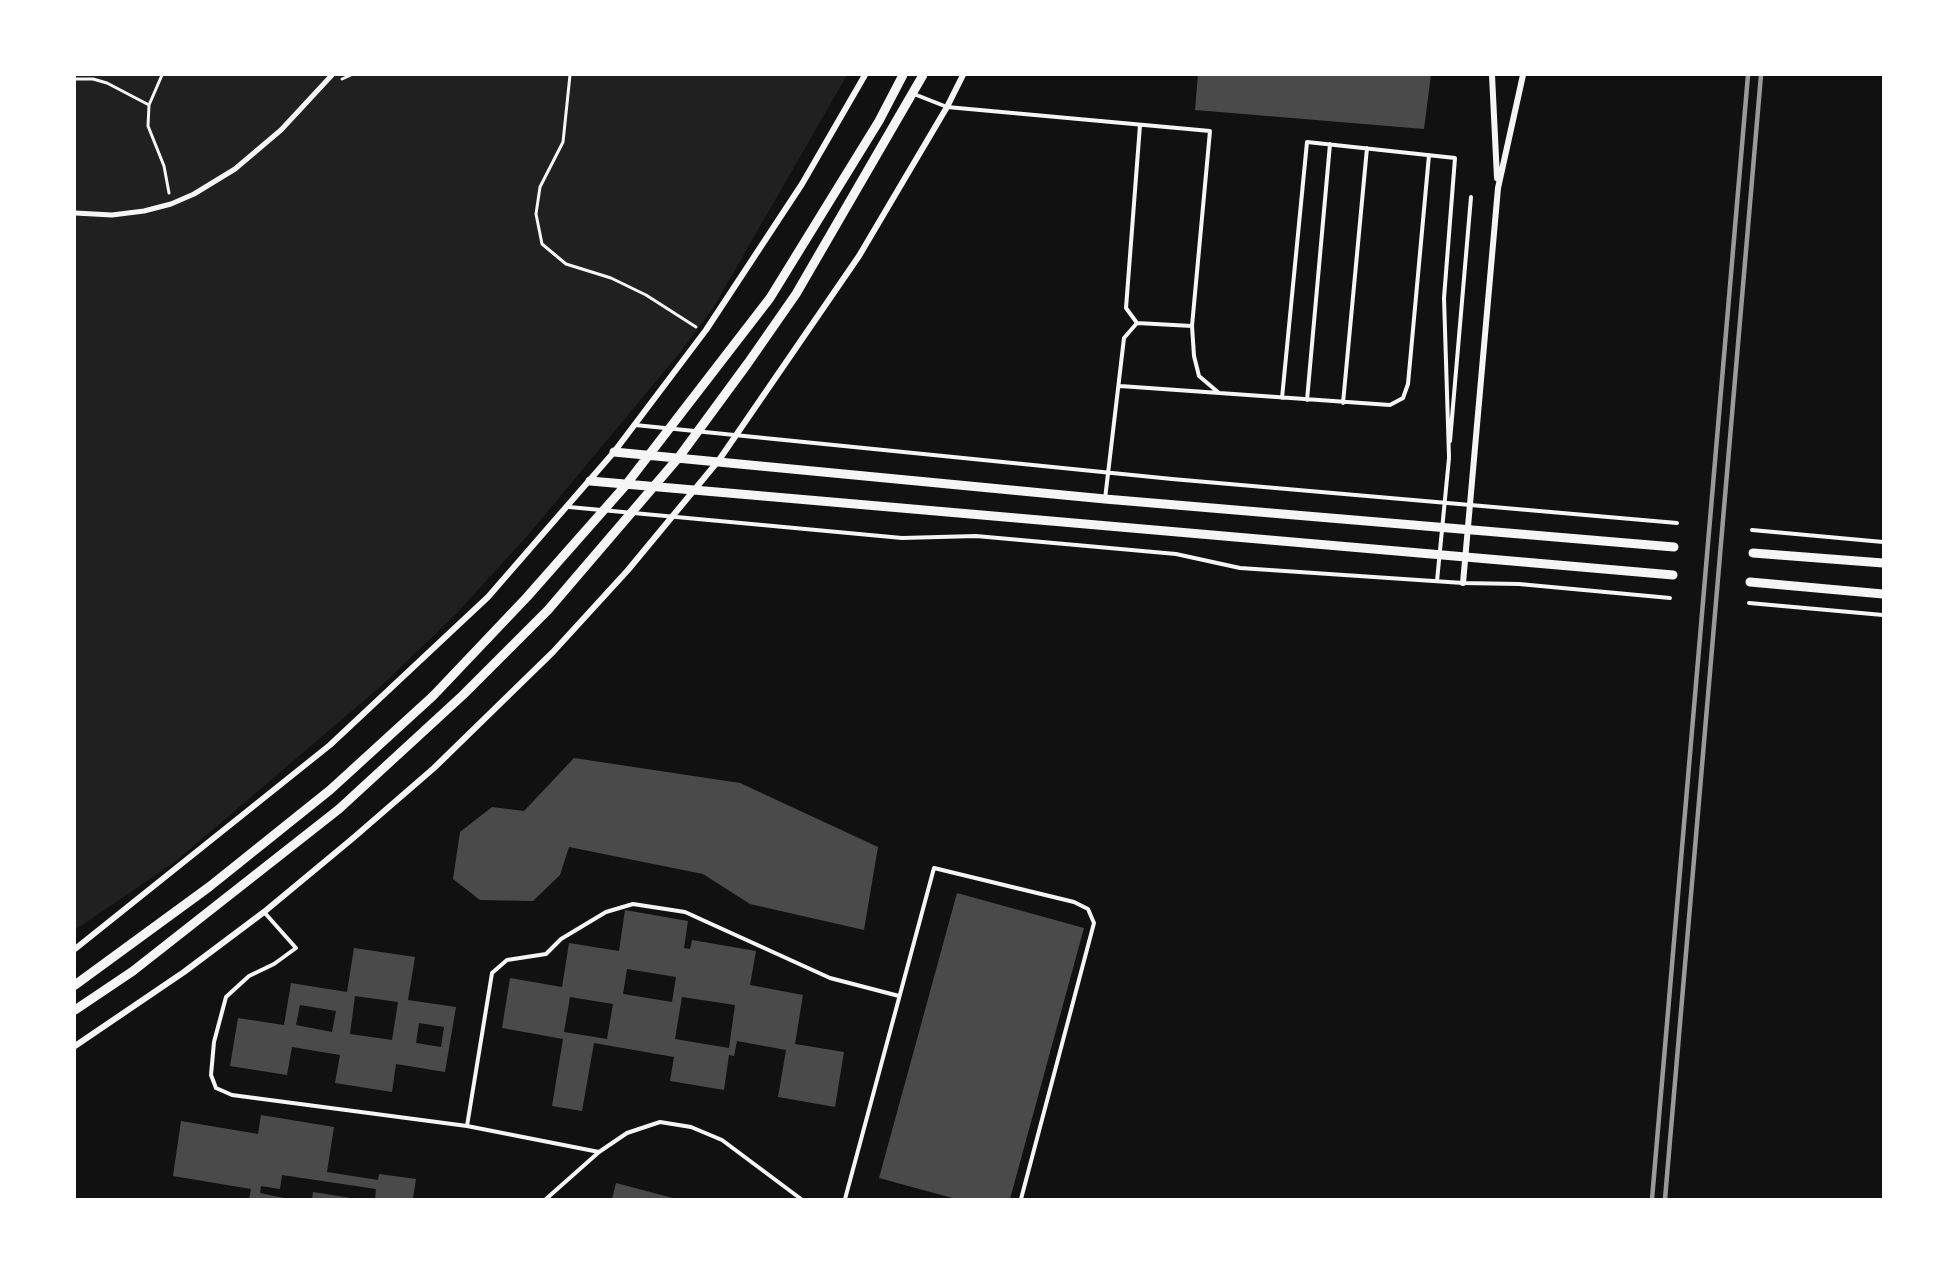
<!DOCTYPE html>
<html>
<head>
<meta charset="utf-8">
<style>
  body { margin:0 }
  #map { position:relative; width:1958px; height:1274px; overflow:hidden; background:#111; font-family:Inter,sans-serif }
  canvas { display:block }
  .frame { position:absolute; inset:0; border:76px solid #fff; pointer-events:none }
</style>
</head>
<body>
<div id="map">
<canvas width="1958" height="1274"></canvas>
<div class="frame"></div>
</div>
<script>
const context = document.querySelector('canvas').getContext('2d');
context.lineJoin = 'round';
function fillPath(path, color) { context.fillStyle = color; context.fill(path, 'evenodd'); }
const toPath = rows => new Path2D(rows.map(r => 'M' + r).join(''));
function trace(path, color, width, dash) { context.strokeStyle = color; context.lineWidth = width; context.lineCap = dash ? 'butt' : 'round'; context.setLineDash(dash || []); context.stroke(path); }
const green = toPath([
  [75,75,847,75,713,308,682,350,528,535,456,614,381,686,176,861,75,930]
]);
const building = toPath([
  [1198,75,1431,75,1424,129,1195,110],
  [574,758,740,783,878,847,864,930,750,904,703,874,569,847,560,875,533,901,480,900,453,879,460,832,492,807,524,811],
  [957,893,1084,928,1010,1199,956,1199,879,1178],
  [625,910,688,921,684,948,690,949,692,940,756,951,750,985,803,995,795,1044,844,1052,835,1107,778,1097,786,1050,737,1041,734,1056,729,1055,724,1090,670,1081,674,1057,594,1043,582,1111,552,1106,563,1039,502,1028,510,978,562,987,569,943,619,951],
  [627,969,676,977,672,1002,623,994],
  [570,997,613,1004,607,1039,564,1032],
  [682,997,735,1005,729,1048,675,1039],
  [354,948,415,957,408,1000,456,1007,445,1072,396,1064,392,1092,335,1083,340,1055,292,1047,287,1075,230,1066,238,1018,284,1025,291,983,347,992],
  [355,996,398,1002,392,1040,350,1034],
  [300,1005,336,1011,332,1032,296,1025],
  [419,1023,444,1027,441,1047,416,1043],
  [261,1115,334,1127,327,1172,378,1180,379,1174,416,1179,413,1199,375,1199,376,1189,282,1175,280,1189,261,1186,260,1193,289,1199,249,1199,251,1189,173,1176,181,1121,258,1134],
  [616,1183,673,1198,673,1199,612,1199],
  [313,1192,351,1198,351,1199,312,1199]
]);
const path = toPath([
  [570,75,563,142,540,187,536,214,542,244,566,264,611,278,646,295,696,327],
  [75,79,93,79,107,83,149,105,148,126,164,166,169,193],
  [342,79,351,75],
  [149,105,162,75]
]);
const service = toPath([
  [914,94,947,107,1210,131,1192,326,1194,356,1199,376,1219,393],
  [1137,323,1126,308,1140,125],
  [1137,323,1192,326],
  [1120,386,1390,405,1403,398,1408,384,1429,155],
  [1282,398,1307,142,1455,158,1444,298,1449,457],
  [1307,400,1330,144],
  [1343,403,1367,148],
  [635,425,1172,479,1677,523],
  [1450,441,1471,197],
  [1105,499,1124,338,1137,323],
  [569,507,902,538,976,536,1176,554,1240,568,1463,583,1519,584,1670,598],
  [1752,530,1883,542],
  [1437,581,1449,458],
  [1749,603,1883,615],
  [264,912,296,948,274,964,249,976,226,997,214,1042,211,1075,216,1088,232,1095,467,1126,599,1152],
  [467,1126,492,973,507,960,546,954,561,939,606,912,633,904,685,912,830,978,899,996],
  [546,1199,599,1152,627,1133,660,1122,691,1127,722,1140,801,1199],
  [845,1199,934,868,1074,902,1088,909,1094,923,1021,1199]
]);
const pedestrian = toPath([
  [75,213,112,215,144,211,171,204,194,194,235,169,281,130,332,75]
]);
const minor = toPath([
  [1492,75,1497,178],
  [1463,583,1498,188,1523,75],
  [75,949,330,745,488,597,614,452,706,330,802,184,865,75],
  [75,1046,184,972,264,912,352,839,434,768,553,652,628,570,719,460,859,256,947,107,963,75]
]);
const tertiary = toPath([
  [614,452,1105,499,1674,547],
  [590,481,1673,575],
  [1753,553,1883,563],
  [1750,582,1883,594],
  [75,985,209,887,330,790,433,696,527,597,625,486,770,298,879,121,903,75],
  [75,1010,133,971,339,809,463,695,548,610,679,457,748,363,796,294,923,75]
]);
const rail = toPath([
  [1652,1199,1748,75],
  [1665,1199,1761,75]
]);
fillPath(green, '#202020');
fillPath(building, '#4a4a4a');
trace(path, '#f5f5f5', 3);
trace(service, '#f5f5f5', 4);
trace(pedestrian, '#f5f5f5', 5);
trace(minor, '#f5f5f5', 6);
trace(tertiary, '#f5f5f5', 9);
trace(rail, '#9a9a9a', 4.5);
</script>
</body>
</html>
